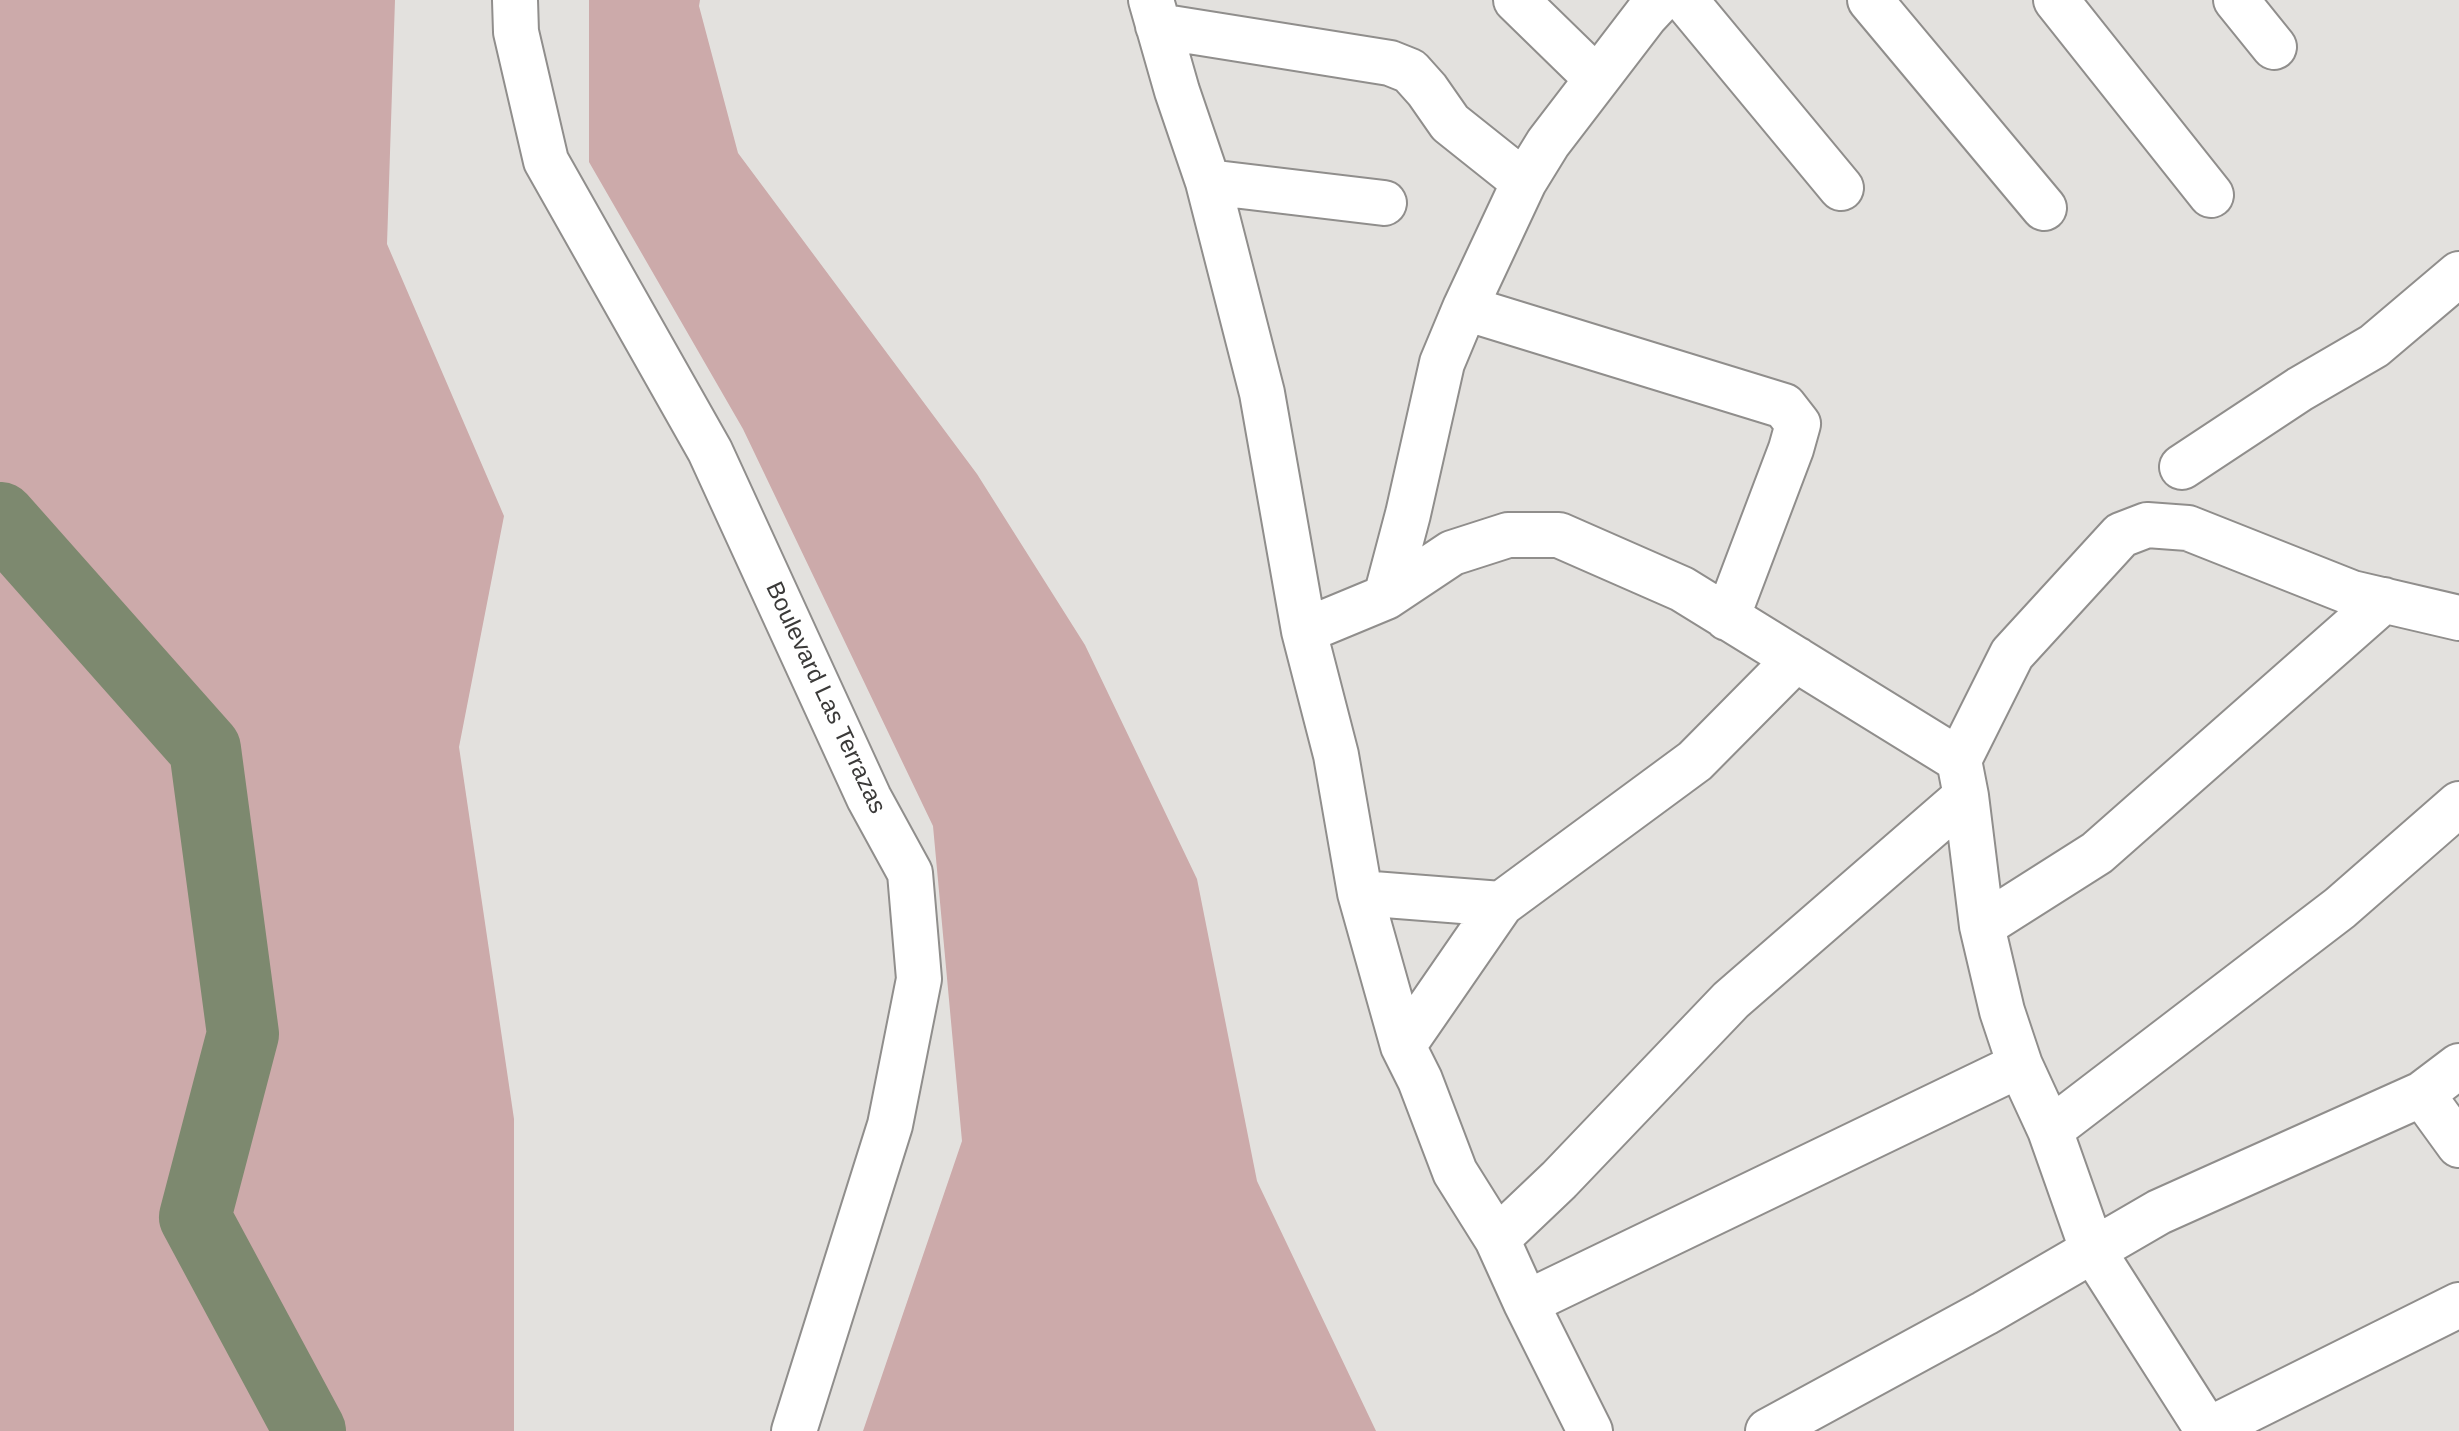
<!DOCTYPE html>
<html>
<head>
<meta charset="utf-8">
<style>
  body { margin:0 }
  canvas { display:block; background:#e3e1de }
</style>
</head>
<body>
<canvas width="2459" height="1431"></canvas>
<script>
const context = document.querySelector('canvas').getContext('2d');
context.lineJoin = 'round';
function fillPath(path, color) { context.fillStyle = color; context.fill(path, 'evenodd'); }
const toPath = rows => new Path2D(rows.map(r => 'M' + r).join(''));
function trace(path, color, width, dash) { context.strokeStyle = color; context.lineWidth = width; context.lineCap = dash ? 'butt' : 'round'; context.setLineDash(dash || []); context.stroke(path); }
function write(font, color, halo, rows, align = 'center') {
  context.font = font + ' Helvetica,sans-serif'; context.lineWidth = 6; context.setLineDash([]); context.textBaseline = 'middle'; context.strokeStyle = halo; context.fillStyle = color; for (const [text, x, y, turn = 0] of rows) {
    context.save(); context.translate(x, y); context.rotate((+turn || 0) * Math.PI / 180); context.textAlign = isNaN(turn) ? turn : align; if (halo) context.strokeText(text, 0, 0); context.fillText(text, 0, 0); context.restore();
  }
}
const forest = toPath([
  [0,0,395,0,387,244,504,516,459,747,514,1119,514,1431,0,1431],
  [589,0,700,0,699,6,738,153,977,474,1085,645,1197,879,1257,1181,1376,1431,863,1431,962,1141,933,826,743,429,589,162]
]);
const river = toPath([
  [0,518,205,749,243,1034,195,1217,310,1431]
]);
const minor = toPath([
  [1151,0,1177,91,1208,182,1262,393,1304,631,1336,755,1360,893,1403,1046,1420,1080,1455,1172,1497,1239,1526,1303,1590,1431],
  [1516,0,1597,79],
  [1685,0,1841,188],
  [1870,0,2044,208],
  [2056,0,2211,195],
  [2236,0,2274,47],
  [1158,26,1390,63,1410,71,1427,90,1450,123,1524,182],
  [1208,182,1384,203],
  [1465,308,1784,406,1798,424,1791,449,1727,618],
  [2182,467,2300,389,2374,346,2459,274],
  [1386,597,1408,514,1442,363,1465,308,1524,182,1548,143,1646,15,1660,0],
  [1304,631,1386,597,1452,553,1508,535,1559,535,1682,589,1959,760],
  [1360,893,1501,904],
  [1982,926,2097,853,2384,600],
  [1403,1046,1501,904,1695,761,1796,659],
  [2422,1094,2459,1145],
  [2050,1130,2340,908,2459,804],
  [1497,1239,1559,1180,1731,1000,1966,796],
  [1526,1303,2020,1065],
  [1768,1431,1985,1313,2159,1212,2422,1094,2459,1066],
  [2206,1431,2459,1305],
  [2208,1431,2092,1249,2050,1130,2020,1065,2002,1011,1982,926,1966,796,1959,760,2012,654,2121,535,2147,525,2188,528,2352,593,2459,618]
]);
const major = toPath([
  [515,0,516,32,546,161,710,451,869,798,910,873,919,979,890,1125,794,1431]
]);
const streetNames = [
  ["Boulevard Las Terrazas",825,698,65]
];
fillPath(forest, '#caa');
trace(river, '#7d896f', 72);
trace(minor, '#908e8c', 48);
trace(major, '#908e8c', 48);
trace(minor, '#fff', 44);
trace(major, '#fff', 44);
write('24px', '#3b3a39', '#fff', streetNames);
</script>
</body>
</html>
